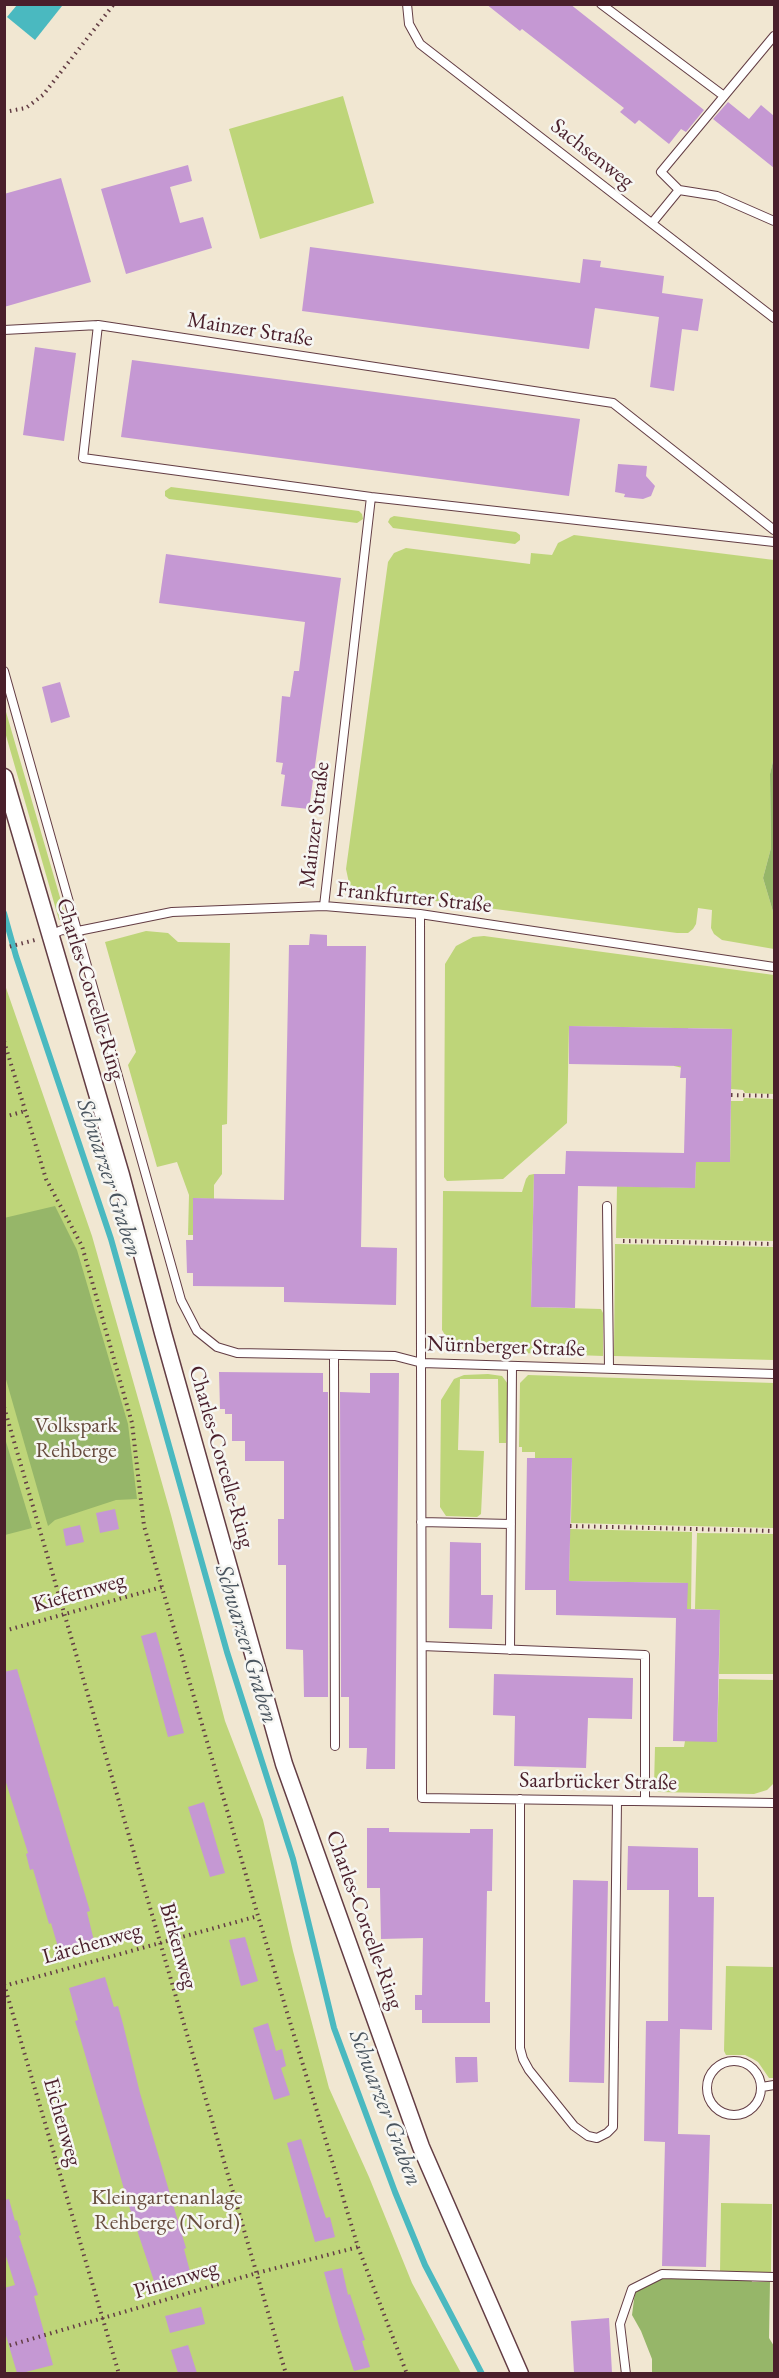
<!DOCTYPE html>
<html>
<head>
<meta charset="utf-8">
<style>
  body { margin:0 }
  #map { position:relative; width:779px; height:2378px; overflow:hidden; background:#f1e7d2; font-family:"EB Garamond",serif }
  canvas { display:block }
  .frame { position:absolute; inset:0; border:6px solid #4a1f2b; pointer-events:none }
</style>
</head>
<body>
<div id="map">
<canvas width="779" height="2378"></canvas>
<div class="frame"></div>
</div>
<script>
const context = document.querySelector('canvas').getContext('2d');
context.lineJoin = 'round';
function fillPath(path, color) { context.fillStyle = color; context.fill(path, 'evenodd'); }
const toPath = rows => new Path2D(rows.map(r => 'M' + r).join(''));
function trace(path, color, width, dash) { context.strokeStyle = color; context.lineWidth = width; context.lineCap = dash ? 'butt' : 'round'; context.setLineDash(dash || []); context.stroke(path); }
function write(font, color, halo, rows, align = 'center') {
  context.font = font + ' "EB Garamond",serif'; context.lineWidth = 5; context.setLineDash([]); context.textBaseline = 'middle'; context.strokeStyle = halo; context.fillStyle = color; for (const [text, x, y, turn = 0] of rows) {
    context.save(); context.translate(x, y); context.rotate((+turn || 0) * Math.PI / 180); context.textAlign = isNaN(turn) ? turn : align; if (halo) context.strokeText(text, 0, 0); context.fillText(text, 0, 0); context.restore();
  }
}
const green = toPath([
  [343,96,374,203,260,239,229,129],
  [171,487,359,511,362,514,363,519,357,523,169,499,165,496,165,491],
  [394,516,516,532,520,535,520,540,515,544,393,528,388,522,390,518],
  [574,535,774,560,773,676,774,757,770,774,771,848,763,878,774,915,774,949,722,940,714,934,711,928,712,910,698,908,696,924,693,929,688,933,677,933,359,891,351,887,349,883,346,869,388,562,394,553,406,548,530,564,531,553,552,555,558,543],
  [4,705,66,918,59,920,5,732],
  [146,931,168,933,178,942,230,943,227,1124,222,1125,222,1174,214,1185,214,1199,193,1198,193,1235,188,1235,189,1195,177,1162,157,1167,128,1065,136,1052,105,942],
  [484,936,774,975,774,1094,745,1093,743,1090,731,1089,732,1029,688,1028,687,1069,674,1066,675,1028,569,1026,567,1123,503,1179,447,1181,444,1177,445,964,456,946,473,937],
  [5,985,92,1236,171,1515,225,1721,263,1820,293,1951,329,2088,369,2177,412,2283,461,2373,5,2373],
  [744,1098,774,1099,774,1241,616,1238,617,1186,695,1188,696,1162,730,1162,731,1101,743,1101],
  [534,1174,531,1307,601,1309,603,1313,603,1356,466,1351,450,1343,442,1330,443,1191,522,1192,526,1179,529,1175],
  [615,1244,774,1247,774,1360,614,1356],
  [488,1374,502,1376,508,1384,506,1443,499,1443,498,1379,460,1379,458,1450,484,1451,481,1514,477,1517,446,1516,440,1507,441,1400,454,1379,464,1375],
  [528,1375,774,1383,774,1528,571,1523,572,1458,535,1458,535,1452,522,1452,522,1447,519,1447,520,1383],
  [570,1529,692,1532,691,1609,687,1609,687,1583,569,1581],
  [697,1533,774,1534,774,1674,719,1674,720,1610,695,1609],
  [719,1679,774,1680,774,1783,767,1790,754,1794,658,1792,654,1786,655,1747,684,1747,685,1741,717,1741],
  [726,1966,774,1967,774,2078,769,2078,758,2062,753,2059,745,2055,726,2055,724,2051],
  [721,2203,772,2204,771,2272,720,2273]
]);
const forest = toPath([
  [774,757,774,915,763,878,771,848,770,774],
  [55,1206,77,1250,128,1424,137,1499,116,1500,55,1520,48,1526,5,1376,4,1218],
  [4,1435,32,1528,5,1535,4,1535],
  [662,2277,751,2279,752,2282,770,2282,769,2338,774,2346,774,2373,652,2373,652,2359,641,2331,632,2315,635,2292]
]);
const water = toPath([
  [60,5,62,6,35,40,7,17,17,5]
]);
const stream = toPath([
  [4,913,16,956,111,1239,227,1652,293,1859,334,2028,395,2192,425,2265,482,2374]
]);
const building = toPath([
  [486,4,570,4,704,110,686,132,681,129,669,144,639,120,635,124,620,112,624,108,522,29,520,31],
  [728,102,749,119,761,105,774,116,774,168,713,119],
  [188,165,192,181,170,187,180,223,203,217,212,248,126,274,101,189],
  [61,178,91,282,4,307,4,194],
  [310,247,580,283,583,259,601,261,600,267,664,276,662,293,703,299,698,331,682,329,674,391,650,387,659,317,595,308,589,349,302,311],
  [35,347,76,353,64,441,23,435],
  [132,360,580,419,569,496,121,437],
  [618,464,647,466,646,476,655,486,651,496,643,499,624,497,625,494,615,492],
  [166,554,341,578,309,809,281,806,285,775,281,774,283,763,276,762,282,696,290,697,294,671,299,671,305,622,159,603],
  [60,682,70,717,51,723,42,687],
  [310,934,327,935,327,946,366,946,361,1247,397,1248,396,1305,284,1302,284,1287,193,1286,193,1273,187,1273,186,1240,193,1240,193,1198,284,1200,289,945,309,945],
  [569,1026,732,1029,730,1162,696,1162,695,1188,578,1186,575,1308,531,1307,534,1174,565,1174,566,1151,684,1153,686,1078,680,1078,681,1066,569,1064],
  [219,1372,323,1373,323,1392,328,1392,328,1697,304,1697,303,1650,286,1649,286,1565,278,1565,278,1519,284,1519,284,1461,245,1461,245,1441,232,1441,232,1414,225,1414,225,1409,220,1409],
  [370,1373,399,1373,395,1769,366,1769,367,1748,349,1748,349,1697,341,1697,340,1392,370,1393],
  [527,1458,572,1458,569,1581,688,1583,687,1609,720,1610,717,1742,673,1741,676,1618,556,1615,556,1590,525,1590],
  [115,1509,119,1529,100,1533,96,1513],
  [80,1525,84,1542,66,1546,63,1529],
  [450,1542,481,1543,481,1595,493,1595,492,1629,449,1628],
  [156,1632,184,1733,168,1737,141,1636],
  [17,1669,90,1911,87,1912,95,1945,60,1954,51,1923,49,1924,33,1869,30,1870,26,1854,28,1853,4,1776,4,1672],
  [494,1674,633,1678,632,1719,588,1718,586,1768,514,1766,515,1716,493,1715],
  [204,1802,225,1873,210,1877,188,1807],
  [367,1828,389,1828,389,1832,470,1833,470,1829,493,1829,492,1891,487,1891,485,2002,490,2002,490,2023,422,2023,422,2010,415,2010,415,1995,422,1995,423,1938,381,1939,380,1888,367,1888],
  [628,1846,698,1848,698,1897,714,1897,712,2030,680,2029,678,2134,710,2135,706,2267,662,2266,665,2142,644,2141,646,2021,668,2021,669,1890,627,1890],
  [573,1880,608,1881,604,2083,569,2082],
  [245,1937,258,1981,241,1986,229,1940],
  [105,1977,114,2007,118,2006,123,2024,140,2093,186,2248,184,2249,192,2279,157,2290,128,2203,80,2037,75,2021,78,2020,69,1988],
  [268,2023,276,2051,282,2049,286,2066,281,2068,290,2095,274,2100,253,2028],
  [455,2057,477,2057,478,2082,456,2083],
  [301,2139,318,2194,326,2218,330,2217,335,2237,315,2242,287,2143],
  [9,2199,15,2221,17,2220,21,2235,19,2236,38,2295,34,2296,53,2365,22,2373,17,2373,4,2329,4,2288,15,2285,4,2250,4,2200],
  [342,2268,348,2295,350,2294,365,2340,362,2341,370,2367,354,2371,339,2326,324,2272],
  [201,2307,205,2324,170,2333,165,2316],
  [609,2318,612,2373,574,2373,571,2321],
  [188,2345,197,2373,178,2373,171,2350]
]);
const path = toPath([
  [4,112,26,108,43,95,114,4],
  [4,948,35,940],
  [4,1041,46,1179,82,1246,132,1423,144,1526,258,1916,358,2247,407,2374],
  [731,1095,774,1096],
  [4,1117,25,1111],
  [623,1241,774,1244],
  [4,1407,286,2374],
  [570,1526,774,1531],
  [4,1631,162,1587],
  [4,1984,119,2374],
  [4,1986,258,1916],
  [4,2347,257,2273,358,2247]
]);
const service = toPath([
  [407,4,409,24,420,44,774,318],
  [601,4,724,96],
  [679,190,717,196,774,221],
  [652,223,679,190,661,172,774,36],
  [98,325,83,458,371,497,774,542],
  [4,330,98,325,613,403,774,530],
  [4,671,181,1300,197,1331,217,1347,237,1353,395,1356,422,1363,774,1374],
  [324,906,371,497],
  [420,914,422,1798,774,1803],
  [50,935,62,930,78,931,172,912,324,906,420,914,774,967],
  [607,1206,609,1368],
  [334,1355,335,1746],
  [421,1522,511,1524],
  [422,1646,645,1655,645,1801],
  [510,1650,512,1366],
  [520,1799,520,2048,523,2059,529,2070,574,2126,588,2136,597,2138,607,2133,613,2127,617,1801],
  '707 2088a27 27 0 1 1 54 0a27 27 0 1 1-54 0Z',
  [762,2087,774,2085],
  [626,2374,620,2324,632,2289,662,2274,774,2277]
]);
const minor = toPath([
  [4,777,121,1175,163,1333,284,1764,421,2147,520,2374]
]);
const streetNames = [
  ["Sachsenweg",592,154,38],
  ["Mainzer Straße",250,330,9],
  ["Mainzer Straße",315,825,-83],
  ["Frankfurter Straße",414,898,6],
  ["Charles-Corcelle-Ring",90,989,73],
  ["Nürnberger Straße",506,1347,2],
  ["Charles-Corcelle-Ring",221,1457,74],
  ["Kiefernweg",79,1593,-16],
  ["Saarbrücker Straße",598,1782,1],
  ["Charles-Corcelle-Ring",364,1920,70],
  ["Lärchenweg",92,1944,-16],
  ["Birkenweg",178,1946,74],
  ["Eichenweg",62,2122,74],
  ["Pinienweg",176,2280,-17]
];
const parkNames = [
  ["Volkspark",76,1426],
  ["Rehberge",76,1451],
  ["Kleingartenanlage",167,2198],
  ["Rehberge (Nord)",167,2223]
];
const waterNames = [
  ["Schwarzer Graben",109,1178,72],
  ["Schwarzer Graben",246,1644,73],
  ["Schwarzer Graben",385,2108,69]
];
fillPath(green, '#bed579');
fillPath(forest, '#96b669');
fillPath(water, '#4ab9c0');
trace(stream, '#4ab9c0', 6);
fillPath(building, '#c598d3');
trace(service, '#633d44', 10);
trace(minor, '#633d44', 19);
trace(path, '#633d44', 4, [1.5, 4.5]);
trace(service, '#fff', 8);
trace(minor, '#fff', 16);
write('22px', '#4a1f2b', '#f6f6f2', streetNames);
write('22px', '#674c3e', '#f6f6f2', parkNames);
write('italic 24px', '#4a555f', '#f6f6f2', waterNames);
</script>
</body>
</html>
